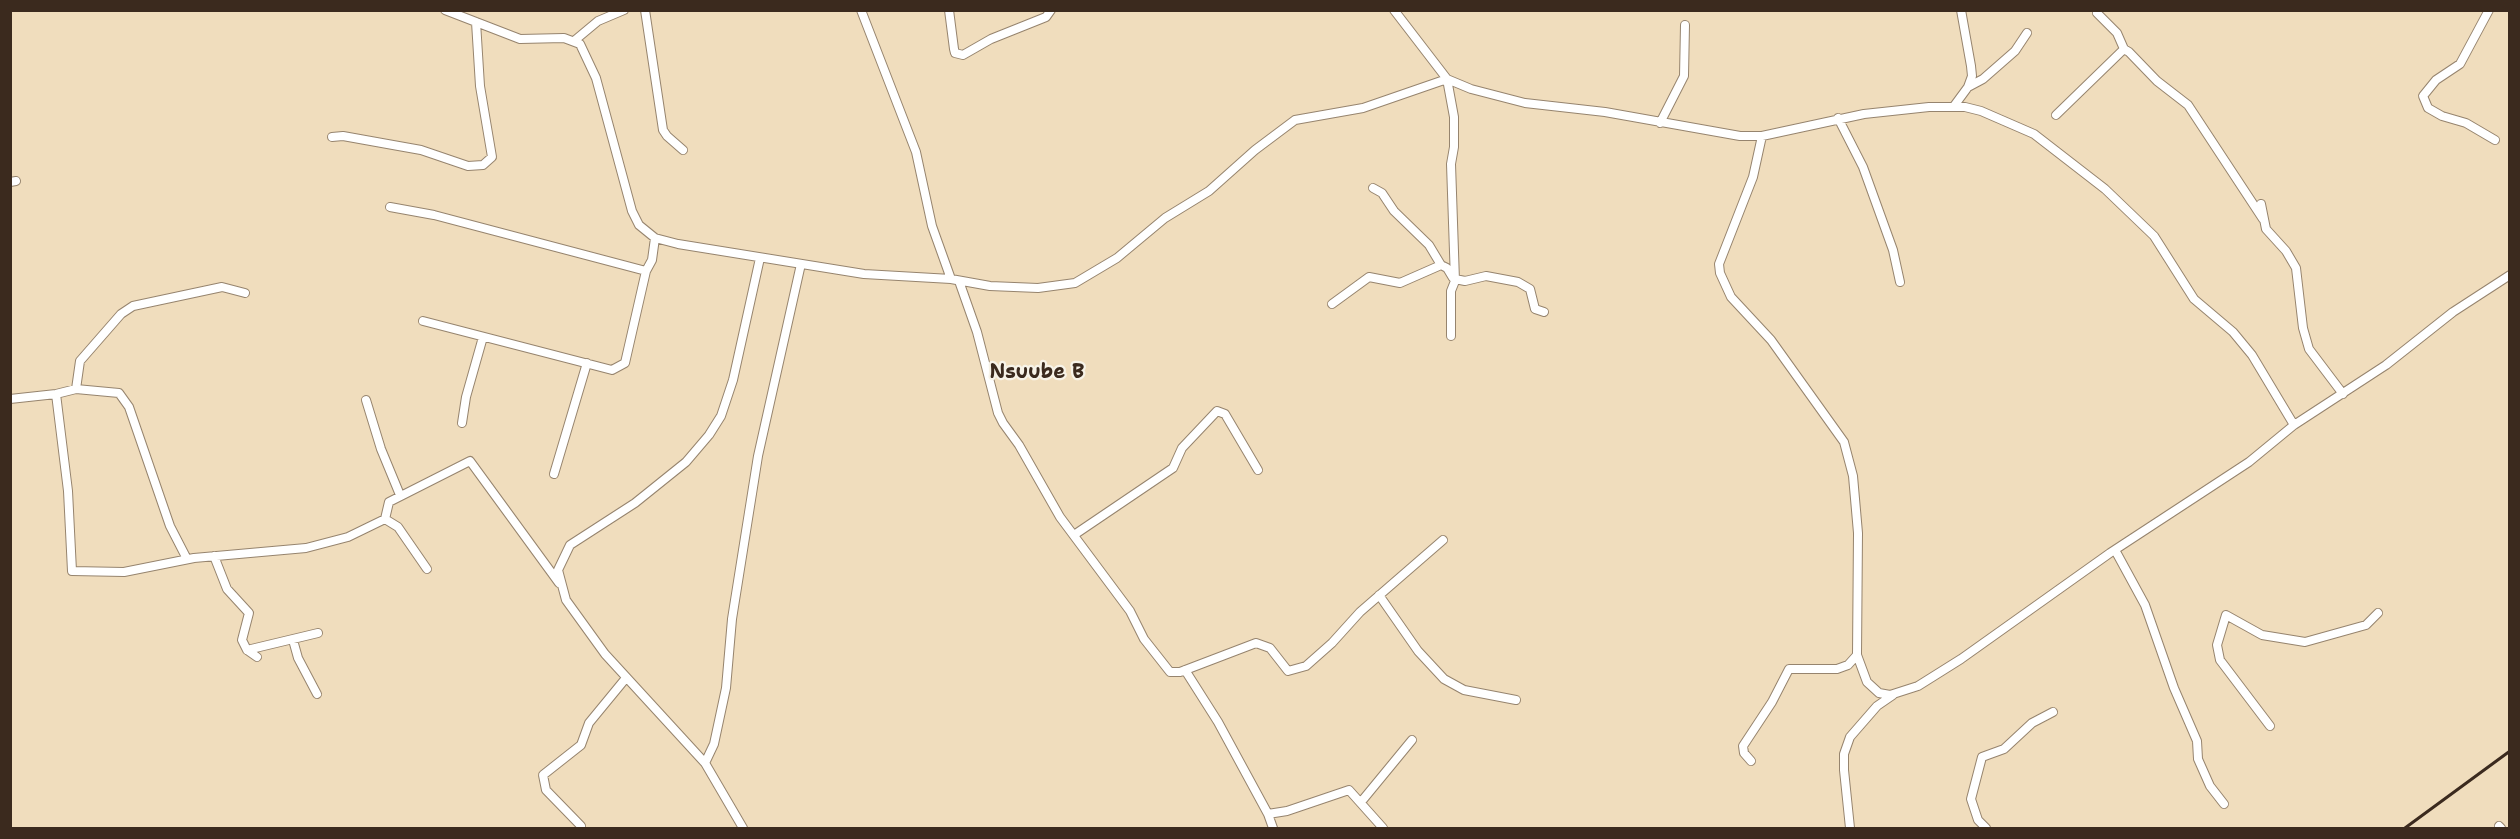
<!DOCTYPE html>
<html>
<head>
<meta charset="utf-8">
<style>
  body { margin:0 }
  #map { position:relative; width:2520px; height:839px; overflow:hidden; background:#f0ddbd; font-family:"Shantell Sans",sans-serif }
  canvas { display:block }
  .frame { position:absolute; inset:0; border:12px solid #3b2a1e; pointer-events:none }
</style>
</head>
<body>
<div id="map">
<canvas width="2520" height="839"></canvas>
<div class="frame"></div>
</div>
<script>
const context = document.querySelector('canvas').getContext('2d');
context.lineJoin = 'round';
const toPath = rows => new Path2D(rows.map(r => 'M' + r).join(''));
function trace(path, color, width, dash) { context.strokeStyle = color; context.lineWidth = width; context.lineCap = dash ? 'butt' : 'round'; context.setLineDash(dash || []); context.stroke(path); }
function write(font, color, halo, rows, align = 'center') {
  context.font = font + ' "Shantell Sans",sans-serif'; context.lineWidth = 4.5; context.setLineDash([]); context.textBaseline = 'middle'; context.strokeStyle = halo; context.fillStyle = color; for (const [text, x, y, turn = 0] of rows) {
    context.save(); context.translate(x, y); context.rotate((+turn || 0) * Math.PI / 180); context.textAlign = isNaN(turn) ? turn : align; if (halo) context.strokeText(text, 0, 0); context.fillText(text, 0, 0); context.restore();
  }
}
const street = toPath([
  [445,10,520,39,564,38,580,44,596,78,632,211,639,225,655,238,678,244,864,274,951,279,990,286,1038,288,1075,283,1117,258,1165,218,1209,191,1255,150,1295,120,1363,108,1447,79,1454,117,1454,147,1451,164,1455,281,1451,291,1451,336],
  [645,10,663,130,667,136,683,150],
  [861,10,916,152,932,226,951,279],
  [949,10,954,49,955,53,963,55,991,39,1046,17,1051,10],
  [1394,10,1447,79,1471,89,1525,103,1605,112,1740,136,1762,136,1864,114,1929,107,1965,107,1981,111,2034,134,2105,189,2154,236,2194,299,2233,332,2252,355,2294,425],
  [1961,10,1971,66,1972,76,1968,87,1983,79,2015,51,2027,33],
  [2489,10,2460,64,2436,80,2423,96,2428,108,2442,116,2466,123,2495,140],
  [2097,13,2117,33,2124,49],
  [574,41,598,21,624,10],
  [1954,106,1968,87],
  [2056,115,2124,49,2129,52,2157,81,2188,105,2263,219],
  [1838,118,1863,167,1893,250,1900,282],
  [1660,123,1684,76,1685,25],
  [1762,136,1753,177,1719,264,1720,273,1731,297,1771,340,1844,442,1853,476,1858,533,1857,655,1867,682,1879,693,1890,695,1918,686,1961,659,2110,553,2249,462,2294,425,2386,365,2453,312,2510,275],
  [332,137,343,136,393,145,421,150,468,166,483,165,492,157,480,86,476,22],
  [10,182,16,181],
  [1373,188,1382,193,1394,211,1429,245,1441,265],
  [2261,204,2266,229,2286,251,2296,268,2303,328,2309,349,2343,394],
  [390,207,434,215,646,271,652,260,655,238],
  [1455,279,1465,281,1486,276,1518,282,1530,289,1535,309,1544,312],
  [959,281,977,332,998,413,1003,423,1019,445,1060,517,1130,611,1144,639,1170,672,1180,672,1256,643,1270,648,1288,671,1306,666,1332,643,1360,612,1443,540],
  [1332,304,1369,277,1400,283,1441,265,1447,268,1453,278],
  [423,321,612,370,625,363,646,271],
  [76,389,80,361,121,314,133,306,222,287,245,293],
  [56,394,68,491,72,571,124,572,194,558,306,548,348,537,385,519],
  [10,399,56,394,76,389,119,393,129,407,170,526,187,559],
  [366,400,381,449,400,495],
  [462,423,466,397,483,337],
  [554,474,587,363],
  [385,519,389,502,470,461,559,583],
  [385,519,398,527,427,569],
  [1074,535,1173,468,1182,448,1217,411,1225,414,1258,470],
  [2115,550,2145,605,2174,688,2197,741,2198,759,2210,786,2224,804],
  [214,556,227,589,249,613,242,640,247,650,257,657],
  [1379,595,1418,651,1444,679,1464,690,1516,700],
  [293,640,298,658,317,694],
  [247,650,318,633],
  [1185,670,1218,722,1268,814],
  [2270,726,2220,660,2217,645,2226,615,2262,635,2305,642,2366,625,2378,613],
  [1751,761,1744,753,1743,746,1772,702,1789,669,1837,669,1848,665,1857,655],
  [705,763,714,744,726,688,732,619,758,456,801,264],
  [1361,802,1412,740],
  [581,826,546,790,543,775,581,745,589,723,626,678],
  [2499,826,2501,828],
  [743,828,705,763,605,654,566,600,558,570,570,545,635,503,686,462,709,435,721,416,733,380,760,258],
  [1273,828,1268,814,1287,811,1349,790,1383,828],
  [1850,828,1844,770,1844,754,1850,737,1877,706,1893,695],
  [1986,828,1978,820,1971,799,1982,757,2004,749,2032,723,2053,712]
]);
const rail = toPath([
  [2405,828,2510,751]
]);
const quarterNames = [
  ["Nsuube B",1037,373]
];
trace(street, '#96846e', 10);
trace(street, '#fff', 8);
trace(rail, '#3b2a1e', 3);
write('bold 20px', '#3b2a1e', '#f7f3e8', quarterNames);
</script>
</body>
</html>
